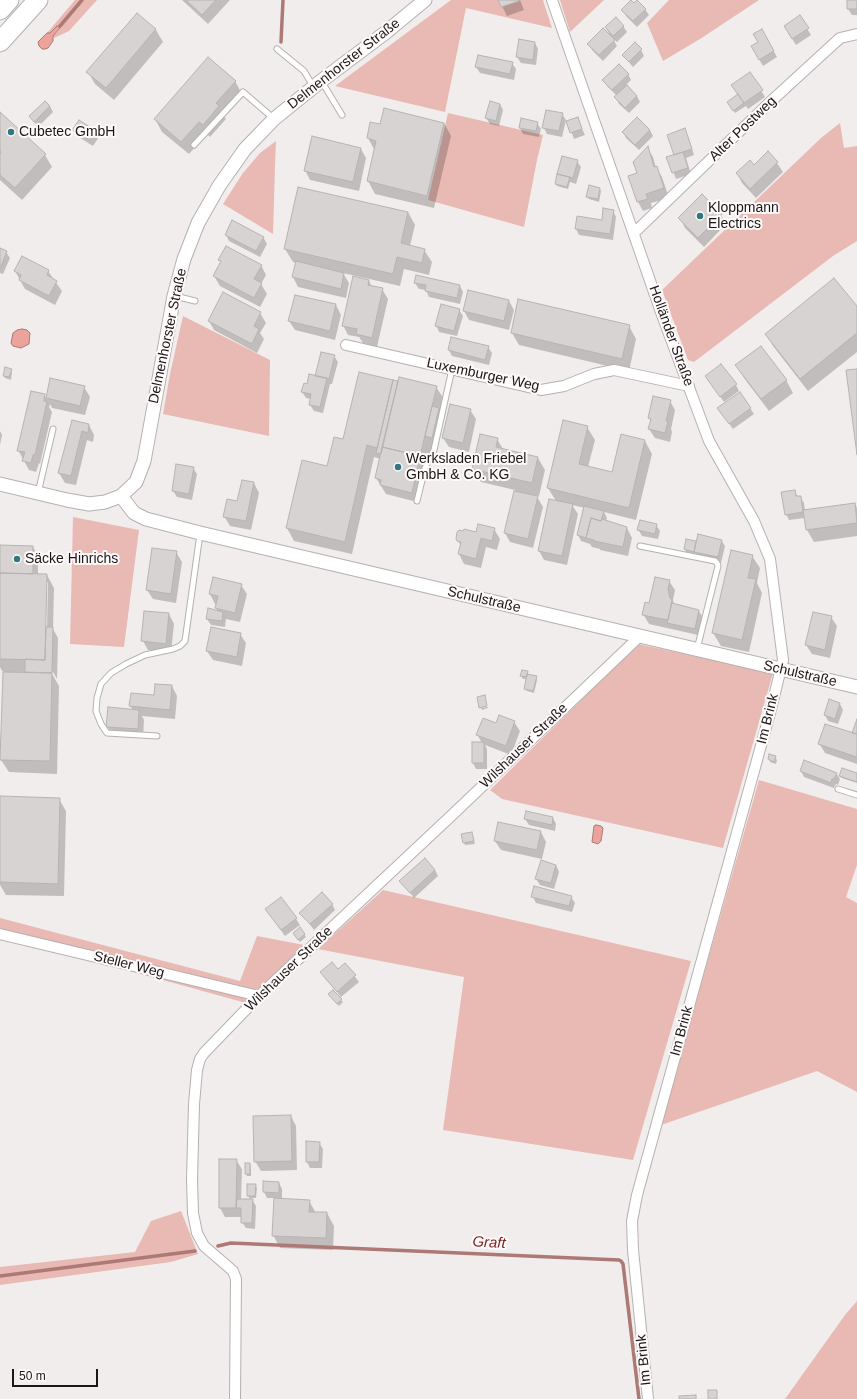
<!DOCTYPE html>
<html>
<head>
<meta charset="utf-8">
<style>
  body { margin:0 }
  #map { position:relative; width:857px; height:1399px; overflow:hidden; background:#f1edec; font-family:Arial,sans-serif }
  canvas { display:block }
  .scale { position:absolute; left:12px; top:1369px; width:86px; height:18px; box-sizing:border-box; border:2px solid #191717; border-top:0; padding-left:5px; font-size:12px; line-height:14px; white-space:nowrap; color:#191717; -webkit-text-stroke:3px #fffaf9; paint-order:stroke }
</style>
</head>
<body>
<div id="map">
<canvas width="857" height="1399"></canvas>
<div class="scale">50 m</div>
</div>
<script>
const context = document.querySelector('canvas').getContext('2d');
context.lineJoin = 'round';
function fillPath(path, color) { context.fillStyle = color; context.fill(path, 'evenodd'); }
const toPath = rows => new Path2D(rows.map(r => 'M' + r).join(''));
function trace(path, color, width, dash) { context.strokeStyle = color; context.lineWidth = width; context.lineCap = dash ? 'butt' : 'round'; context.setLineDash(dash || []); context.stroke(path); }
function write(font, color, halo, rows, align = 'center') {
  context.font = font + ' Arial,sans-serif'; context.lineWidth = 4; context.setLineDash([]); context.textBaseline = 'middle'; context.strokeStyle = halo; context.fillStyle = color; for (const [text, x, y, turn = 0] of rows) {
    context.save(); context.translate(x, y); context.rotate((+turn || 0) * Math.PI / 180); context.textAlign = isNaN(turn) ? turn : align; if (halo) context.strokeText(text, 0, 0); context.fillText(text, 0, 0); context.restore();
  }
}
const green = toPath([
  [75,0,97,0,69,31,54,38,53,36,59,30,60,28,60,26,57,26,50,33,47,33],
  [451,0,543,0,552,28,466,8,445,112,335,86],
  [560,0,604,0,570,32],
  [669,0,759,0,700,39,663,61,647,23],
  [448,113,543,135,537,160,524,227,428,200],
  [840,123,844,148,857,146,857,241,833,256,694,362,688,360,662,290,821,138],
  [276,141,275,166,273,234,223,204,243,173,260,153],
  [183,316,270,360,269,436,163,414,170,374],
  [73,517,139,530,124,647,70,644],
  [638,644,773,673,723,848,502,799,490,790],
  [759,780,857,809,857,865,846,897,857,903,857,1092,817,1071,661,1125],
  [383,890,691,961,633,1160,443,1130,464,977,318,949],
  [0,918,240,981,257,936,304,945,246,1003,0,935],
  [181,1211,198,1254,171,1262,0,1285,0,1267,135,1252,151,1221],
  [857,1301,857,1399,785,1399,845,1315]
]);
const water = toPath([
  [57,26,60,28,53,36,53,41,48,48,45,49,42,49,39,46,38,42,47,33,50,33,57,26],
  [22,329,27,330,30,333,29,344,21,348,13,346,11,343,13,333,17,330,22,329],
  [596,825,601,826,603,828,601,841,598,844,592,842,594,826,596,825]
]);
const shadow = toPath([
  [182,0,230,0,208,24],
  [499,0,520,0,524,10,507,16],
  [848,0,857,0,857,15,852,15,848,9],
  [634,4,645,9,649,15,637,27,626,16,623,10],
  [137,14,156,30,163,42,114,100,95,84,88,72],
  [800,17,811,35,796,45,788,32],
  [623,26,627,32,617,42,612,37,617,46,603,61,592,50,589,44,611,37,606,28],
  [762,31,777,57,763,66,752,47,759,43],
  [535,43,538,49,536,65,521,63,517,57],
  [641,50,644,56,633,67,623,55],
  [512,63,516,69,514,80,480,73,476,67],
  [750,73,765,97,748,109,746,106,735,113,730,105,739,95],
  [628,74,631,80,626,85,637,96,640,102,629,113,619,104,616,98,617,96,607,86,604,80],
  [235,81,242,94,223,115,226,119,210,137,207,134,189,154,162,132,155,119],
  [500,104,503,110,499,126,490,124,486,118],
  [50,106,53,112,38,127,30,117],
  [0,114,45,155,52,167,22,200,0,180],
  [562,114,566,120,562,137,547,134,544,128],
  [577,118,585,135,574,139,567,121],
  [444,123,451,136,434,208,375,194,368,181,375,151,368,138],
  [537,123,541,129,539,137,523,134,520,128],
  [74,130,95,131,99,137,93,146,77,136],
  [650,130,653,136,639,150,626,138,623,132],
  [684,130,688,136,694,155,686,158,691,174,676,179,668,158,676,155],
  [647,148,653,157,656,168,662,177,669,198,651,203,652,208,643,211,638,202,630,177,638,174],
  [361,149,366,158,359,191,310,180,305,170],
  [768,153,777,163,783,172,756,198,742,183,737,173,754,166],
  [577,161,581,167,576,184,570,182,568,189,557,186,556,184],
  [600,189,601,191,599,202,589,199,587,197],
  [613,211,616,217,613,240,579,235,576,229,603,221],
  [408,212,415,225,410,246,424,250,432,262,429,275,404,269,400,286,343,273,349,283,346,298,298,287,293,277,296,263,293,262,285,249],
  [721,215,726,224,704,247,685,228,680,218],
  [226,235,263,237,267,244,260,257,229,241],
  [0,249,6,252,10,258,3,274,0,273],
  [219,260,261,265,266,275,261,284,267,294,260,307,220,286,214,276,221,263],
  [15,271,48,271,62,291,55,305,25,289],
  [369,281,372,287,382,289,388,299,377,347,363,343,359,337,348,335,343,325],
  [415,283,460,286,463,292,460,304,429,297,426,290,419,289],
  [469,291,509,301,514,310,509,330,469,320,464,311],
  [336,305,341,315,335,340,295,330,289,321],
  [857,308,857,352,808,391,773,346,766,334],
  [459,310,463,316,457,336,439,332,436,325],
  [260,313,266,323,260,333,264,339,257,353,214,330,209,321],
  [629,326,636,339,629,371,519,345,512,333],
  [488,347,492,353,489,365,452,356,449,350],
  [334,356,338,362,332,384,330,384,323,413,314,411,310,405,311,399,306,398,302,392,307,385,316,377],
  [737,365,786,380,793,393,769,411,744,378],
  [11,370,12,373,11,380,5,378,4,375],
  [360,373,399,383,436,387,444,399,427,468,417,502,386,494,376,478,381,459,374,457,352,554,294,541,287,528,328,467,344,440],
  [51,380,84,387,90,397,85,415,52,408,50,404,49,407,52,412,40,464,39,463,36,472,29,470,18,450,44,395,47,399],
  [710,382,736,385,739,391,724,402],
  [670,401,675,410,671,429,672,432,670,442,655,438,649,429,651,422,649,418],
  [750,408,754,414,733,429,722,414],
  [470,410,476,419,469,452,449,447,443,438],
  [72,421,89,425,94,435,93,442,87,440,76,485,65,483,59,473],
  [587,427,595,440,588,467,612,473,621,435,645,441,652,454,636,520,604,512,607,518,606,521,627,528,632,538,628,556,600,550,600,549,592,547,590,544,581,541,578,535,585,508,572,505,578,514,567,565,544,560,539,551,556,501,548,488],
  [0,431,2,435,0,445],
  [497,439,503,449,538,458,545,470,539,496,536,495,543,507,533,548,510,542,505,533,515,490,481,482,473,469],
  [193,468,197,474,192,500,177,497,173,491],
  [254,483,259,493,251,530,230,526,224,516],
  [794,491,798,497,800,497,804,503,805,511,855,504,857,508,857,536,814,542,807,530,805,518,789,520,786,514],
  [656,525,660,531,658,539,642,536,638,529],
  [494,529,500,539,497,550,486,547,481,568,464,564,459,554,461,546,457,539],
  [687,540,696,542,697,544,721,540,725,546,721,563,699,558,697,554,686,552,685,549],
  [0,546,33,547,38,556,38,575,47,575,54,588,53,629,58,638,57,679,53,672,51,672,59,686,57,774,9,772,1,760,4,671,2,671,0,667],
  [46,582,48,582,47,628,45,628],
  [176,552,182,562,176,603,153,599,147,590],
  [752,556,760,568,757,583,762,593,749,652,721,646,713,633],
  [669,581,675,590,673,600,674,605,698,610,702,616,698,635,649,624,643,614],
  [241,585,247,594,240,622,226,619,225,627,211,625,207,619,218,612,216,608,217,604,215,604,210,594],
  [169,614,174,624,171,653,148,650,143,641],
  [831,617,837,626,830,658,812,654,806,645],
  [240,634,246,643,242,666,213,660,207,651],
  [527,672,529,675,536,677,537,680,534,693,527,691,525,689,527,679,523,679,521,676],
  [172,686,177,696,175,719,142,716,144,720,143,738,113,736,107,726,133,710,130,706,155,696],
  [840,704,843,710,838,724,828,721,825,715],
  [488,707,488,708,482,710,481,708],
  [514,722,520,731,511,755,485,745,487,749,487,769,476,769,473,763,482,743,477,734,496,724],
  [857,722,857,764,825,753,819,743,855,735],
  [775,757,777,760,776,764,770,762,769,759],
  [801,771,836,773,840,779,838,785,836,784,834,788,804,777],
  [857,774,857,783,842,778,840,776],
  [0,797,59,799,66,811,64,896,6,895,0,885],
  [553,818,556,824,555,831,529,825,525,819],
  [541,832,546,842,542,859,501,850,495,841],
  [472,834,475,844,465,845,464,843],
  [556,865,559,872,554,889,540,885,536,879],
  [435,870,438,876,414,898,401,881],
  [533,897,571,897,575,903,572,912,536,903],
  [332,904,335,910,314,930,301,913],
  [266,909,296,919,300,925,285,936],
  [304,934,306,937,300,942,295,936],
  [345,964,359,982,341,997,325,978,322,972,338,970],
  [329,995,341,1000,343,1002,339,1006],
  [291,1116,296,1126,297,1170,261,1171,255,1161],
  [319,1143,323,1149,322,1168,310,1168,307,1162],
  [236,1160,242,1169,241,1200,251,1200,248,1196,255,1185,257,1188,256,1198,251,1198,256,1206,255,1229,246,1228,242,1222,242,1217,225,1217,220,1208],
  [250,1164,251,1167,251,1176,247,1176,246,1174],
  [279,1183,282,1189,282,1200,309,1201,316,1213,327,1213,334,1226,333,1250,280,1248,273,1235,275,1198,267,1198,264,1192]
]);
const stream = toPath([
  [60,26,82,0],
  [281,42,283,0],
  [218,1246,231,1243,619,1260,621,1261,623,1264,639,1399],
  [0,1276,195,1251]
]);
const building = toPath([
  [186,0,216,0,202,15,186,0],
  [498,0,519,0,519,1,501,7,498,0],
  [631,0,634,3,637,0,646,9,633,21,621,10,631,0],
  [847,0,857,0,857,9,847,9,847,0],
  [137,13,156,29,106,88,86,72,137,13],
  [800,15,809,28,792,39,784,26,800,15],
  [616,17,624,26,613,36,605,27,616,17],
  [603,28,615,40,599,55,587,44,603,28],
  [762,29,774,51,759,60,751,46,758,42,753,34,762,29],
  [519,39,535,42,533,60,516,57,519,39],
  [635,42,642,49,629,62,622,55,635,42],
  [478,55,513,62,510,74,475,67,478,55],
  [208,57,236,81,216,103,219,106,203,125,199,122,181,142,154,119,208,57],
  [619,64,629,74,612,90,602,80,619,64],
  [750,72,763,90,744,103,731,85,750,72],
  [627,85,637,96,625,108,614,97,627,85],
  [738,94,744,103,733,111,727,102,738,94],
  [45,101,50,106,34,122,29,116,45,101],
  [490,101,500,104,496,121,485,118,490,101],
  [384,108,444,123,427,196,367,181,376,141,367,138,370,122,380,124,384,108],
  [546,110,563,113,559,131,542,128,546,110],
  [0,112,46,154,15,188,0,175,0,154,1,152,0,151,0,112],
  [578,117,582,129,570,133,566,121,578,117],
  [637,117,650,130,635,145,622,132,637,117],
  [521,118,538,122,536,131,519,128,521,118],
  [79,120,96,131,90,140,72,130,79,120],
  [685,128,692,149,674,155,667,135,685,128],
  [312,136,361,148,353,182,304,171,312,136],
  [648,146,654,167,657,166,664,188,646,194,648,199,637,202,628,176,637,173,633,162,648,146],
  [768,151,778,162,750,189,736,173,750,160,754,165,768,151],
  [683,152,688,168,672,173,666,157,683,152],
  [562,156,578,160,573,178,557,174,562,156],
  [557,174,570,177,567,187,555,184,557,174],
  [589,185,600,188,598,199,586,197,589,185],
  [298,187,408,212,401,243,425,249,422,263,397,257,393,274,284,249,298,187],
  [702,194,722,214,698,238,678,218,702,194],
  [603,208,614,210,610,234,575,229,577,216,602,220,603,208],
  [232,220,264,237,256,251,225,235,232,220],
  [226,246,262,265,254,279,262,283,254,298,213,276,221,261,218,260,226,246],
  [0,248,7,251,0,269,0,248],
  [22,256,49,270,47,275,57,281,49,296,19,280,21,275,14,271,22,256],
  [296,261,344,273,341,289,292,277,296,261],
  [416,275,460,285,457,298,425,291,426,285,414,283,416,275],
  [353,276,369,280,368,285,383,288,372,338,356,334,357,329,342,326,353,276],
  [834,278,857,306,857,333,800,379,765,334,834,278],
  [468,290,509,300,504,321,463,311,468,290],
  [223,292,261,312,254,326,259,329,252,344,208,321,223,292],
  [295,295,336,304,330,331,288,321,295,295],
  [518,299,630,325,622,359,511,333,518,299],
  [441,304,460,309,454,331,435,326,441,304],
  [451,337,489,346,485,360,448,350,451,337],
  [761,346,787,380,761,399,735,365,761,346],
  [321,352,335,355,329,379,315,376,321,352],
  [721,364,737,384,720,397,705,376,721,364],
  [5,367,12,369,9,377,3,376,5,367],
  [857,369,857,455,846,370,857,369],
  [359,372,393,380,377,448,367,445,345,542,286,528,302,460,327,466,334,437,343,439,359,372],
  [309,374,327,378,320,407,309,405,311,394,301,392,304,383,307,384,309,374],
  [399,377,437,386,420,456,382,447,399,377],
  [50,378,85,386,80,406,46,398,50,378],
  [393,380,398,381,381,454,376,453,393,380],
  [31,391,45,394,44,401,47,402,35,455,33,455,31,463,22,461,25,452,17,451,31,391],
  [740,392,751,408,729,424,717,408,740,392],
  [653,396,671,400,666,421,668,421,665,433,648,429,651,419,648,418,653,396],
  [450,404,471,409,463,443,442,438,450,404],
  [432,406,439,408,432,438,425,436,432,406],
  [72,420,89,424,88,433,82,431,71,476,58,473,72,420],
  [563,420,588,426,579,464,612,472,621,434,645,440,629,508,547,488,563,420],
  [480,434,498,438,496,447,538,457,532,483,472,469,480,434],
  [382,447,420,456,412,493,380,485,381,480,375,478,382,447],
  [176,464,194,467,189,494,172,491,176,464],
  [242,480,254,482,246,521,223,517,227,499,237,501,242,480],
  [795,490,796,496,801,496,803,512,785,515,781,492,795,490],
  [514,491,538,496,528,539,504,533,514,491],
  [549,499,573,504,562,556,538,551,549,499],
  [855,503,857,523,806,530,803,510,855,503],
  [584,506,604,511,601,521,591,518,586,538,577,535,584,506],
  [591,518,601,521,602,519,627,527,623,547,594,541,594,540,586,538,591,518],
  [640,520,657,524,655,534,637,530,640,520],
  [478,524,495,528,492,541,481,538,476,559,458,554,461,542,457,541,456,539,457,532,459,530,463,531,464,529,476,532,478,524],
  [698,534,722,540,718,557,694,552,698,534],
  [686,539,696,541,694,552,684,549,686,539],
  [0,545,33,546,33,574,0,573,0,545],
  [152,548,177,551,171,594,146,590,152,548],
  [731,550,753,555,748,578,756,579,742,640,712,633,731,550],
  [0,573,47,574,45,660,0,659,0,573],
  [213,577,242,584,235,613,215,608,218,596,209,594,213,577],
  [655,577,670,580,668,589,670,598,672,600,668,620,642,615,645,602,649,603,655,577],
  [672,603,699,610,695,629,667,623,672,603],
  [208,608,223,612,222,621,206,619,208,608],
  [144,611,169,613,166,644,141,641,144,611],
  [813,612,832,616,825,650,805,645,813,612],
  [46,627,53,627,52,673,25,672,25,659,45,660,46,627],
  [211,627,241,633,237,657,206,651,211,627],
  [522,670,528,671,527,677,520,676,522,670],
  [3,672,52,673,50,761,0,760,3,672],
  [527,674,537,676,533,691,524,689,527,674],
  [155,684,172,685,170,710,129,706,131,693,154,695,155,684],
  [485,695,487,706,479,708,477,697,485,695],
  [829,699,840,703,835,719,824,715,829,699],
  [108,707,139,710,138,729,106,727,108,707],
  [499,715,515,721,506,746,476,735,483,718,496,723,499,715],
  [857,719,857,734,852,733,857,719],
  [825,724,857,734,857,757,818,744,825,724],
  [472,742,484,742,484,763,472,763,472,742],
  [769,754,776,756,774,762,768,759,769,754],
  [804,760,837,773,834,779,832,779,831,783,800,771,804,760],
  [842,768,857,773,857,782,839,776,842,768],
  [0,796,60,798,58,884,0,882,0,796],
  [526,811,553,817,552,825,524,819,526,811],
  [498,822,541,831,537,850,494,841,498,822],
  [472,832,474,841,463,843,461,834,472,832],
  [425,858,435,870,410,893,399,881,425,858],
  [541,860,556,865,551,883,535,879,541,860],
  [534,886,572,896,569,906,531,897,534,886],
  [322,892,333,904,310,924,299,913,322,892],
  [281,897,297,918,281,930,265,909,281,897],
  [300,927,305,934,298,940,293,933,300,927],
  [332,962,338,969,345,963,356,975,337,992,320,972,332,962],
  [333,990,342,999,337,1004,328,994,333,990],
  [291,1115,292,1161,254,1162,253,1116,291,1115],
  [306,1141,320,1142,319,1162,306,1162,306,1141],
  [219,1159,237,1159,236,1208,219,1208,219,1159],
  [245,1163,250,1163,250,1174,245,1174,245,1163],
  [263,1181,279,1182,279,1193,263,1192,263,1181],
  [247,1184,256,1184,255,1196,247,1196,247,1184],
  [274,1198,310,1200,309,1212,327,1212,326,1238,272,1236,274,1198],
  [237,1199,253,1199,252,1223,241,1223,241,1208,236,1208,237,1199],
  [708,1390,717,1390,717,1399,708,1399,708,1390],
  [696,1395,696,1399,679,1399,679,1396,696,1395]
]);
const service = toPath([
  [277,49,304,71,313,86],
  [322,82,342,115],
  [194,145,243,92,273,118],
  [175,296,195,301],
  [38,493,53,429],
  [417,501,425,468,434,450,452,369],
  [640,546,715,561,717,563,718,566,697,649],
  [157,736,107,733,101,724,96,711,97,698,101,684,111,673,126,664,145,655,173,649,180,646,185,641,200,534],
  [838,789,857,795]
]);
const minor = toPath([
  [552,0,662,315,709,441,754,521,770,559,783,660,770,713,637,1195,632,1221,633,1250,648,1399],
  [634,233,768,104,840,38,857,34],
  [346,345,541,390,564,386,594,374,614,370,689,386],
  [0,934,259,996],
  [235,1399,236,1279,233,1271,204,1246,197,1233,193,1213,192,1180,194,1104,197,1070,200,1059,204,1053,259,996,451,816,640,636]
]);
const tertiary = toPath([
  [0,484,67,500,89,504,105,502,121,496,136,482,144,461,174,296,184,259,198,223,219,186,245,149,274,119,321,81,385,33,425,0],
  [121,496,134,513,146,519,200,533,857,687]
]);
const motorway = toPath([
  [0,10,9,0],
  [0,42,38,0]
]);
const markers = [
  [11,132,4,"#2f7880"],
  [700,216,4,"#2f7880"],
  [398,467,4,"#2f7880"],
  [17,559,4,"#2f7880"]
];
const streetNames = [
  ["Delmenhorster Straße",344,64,-38],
  ["Alter Postweg",743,129,-44],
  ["Delmenhorster Straße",168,336,-78],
  ["Holländer Straße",671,336,70],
  ["Luxemburger Weg",483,375,12],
  ["Schulstraße",484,600,13],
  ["Schulstraße",800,674,13],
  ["Im Brink",768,719,-76],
  ["Wilshauser Straße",524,746,-44],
  ["Steller Weg",129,965,14],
  ["Wilshauser Straße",289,969,-44],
  ["Im Brink",682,1031,-75],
  ["Im Brink",644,1360,-96]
];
const poiNames = [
  ["Cubetec GmbH",19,132],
  ["Kloppmann",708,208],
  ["Electrics",708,224],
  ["Werksladen Friebel",406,459],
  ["GmbH & Co. KG",406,475],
  ["Säcke Hinrichs",25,559]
];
const waterNames = [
  ["Graft",489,1243,3]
];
fillPath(green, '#e9b9b3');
fillPath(water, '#eba39c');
trace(water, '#ac7974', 1);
fillPath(shadow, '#0003');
trace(stream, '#ac7974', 3.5);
fillPath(building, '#d8d3d3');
trace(building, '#b7b3b2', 1);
trace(service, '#b5b1b0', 7);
trace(minor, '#b5b1b0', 12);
trace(tertiary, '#b5b1b0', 15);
trace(motorway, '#b5b1b0', 21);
trace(service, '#fff', 5);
trace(minor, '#fff', 10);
trace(tertiary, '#fff', 13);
trace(motorway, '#fff', 19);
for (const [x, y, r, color] of markers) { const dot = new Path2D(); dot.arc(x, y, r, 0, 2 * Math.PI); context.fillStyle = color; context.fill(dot); trace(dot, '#fffaf9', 1.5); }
write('14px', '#191717', '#fffaf9', streetNames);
write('14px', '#191717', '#fffaf9', poiNames, 'left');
write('italic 15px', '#792523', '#fffaf9', waterNames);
</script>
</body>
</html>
